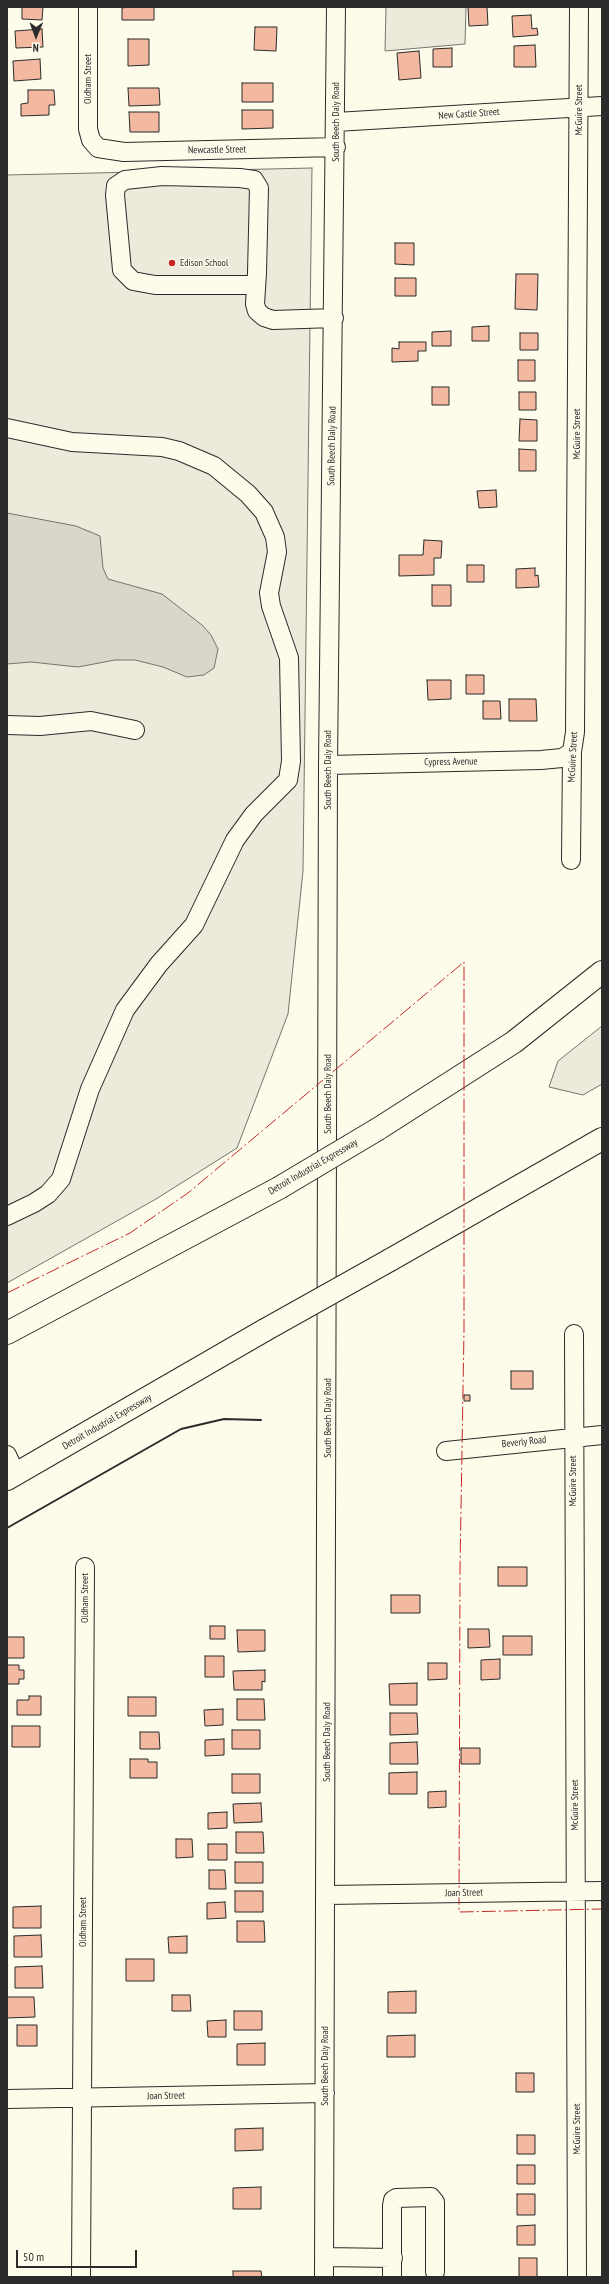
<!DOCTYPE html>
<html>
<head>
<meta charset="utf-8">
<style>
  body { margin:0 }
  #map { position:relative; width:609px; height:2284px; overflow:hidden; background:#fdfbea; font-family:"PT Sans Narrow",sans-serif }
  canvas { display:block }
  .frame { position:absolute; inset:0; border:8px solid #2b2b2b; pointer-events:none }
  .north { position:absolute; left:16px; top:16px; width:40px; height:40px; -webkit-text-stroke:3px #fdfbea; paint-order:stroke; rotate:181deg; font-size:11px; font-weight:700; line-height:16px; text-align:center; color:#2b2b2b }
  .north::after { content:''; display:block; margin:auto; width:14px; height:18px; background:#2b2b2b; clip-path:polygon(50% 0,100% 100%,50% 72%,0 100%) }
  .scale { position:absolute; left:16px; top:2250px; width:121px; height:18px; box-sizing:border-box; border:2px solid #2b2b2b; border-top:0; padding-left:5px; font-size:12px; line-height:14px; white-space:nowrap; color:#2b2b2b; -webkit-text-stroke:3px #fdfbea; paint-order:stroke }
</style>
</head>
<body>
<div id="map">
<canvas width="609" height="2284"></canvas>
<div class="frame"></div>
<div class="north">N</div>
<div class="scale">50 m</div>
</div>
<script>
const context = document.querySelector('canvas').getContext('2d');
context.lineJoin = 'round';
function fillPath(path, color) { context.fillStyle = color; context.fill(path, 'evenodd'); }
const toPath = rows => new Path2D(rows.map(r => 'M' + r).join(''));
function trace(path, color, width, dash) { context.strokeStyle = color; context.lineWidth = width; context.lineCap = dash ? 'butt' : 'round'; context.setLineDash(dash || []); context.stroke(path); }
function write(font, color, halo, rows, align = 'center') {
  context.font = font + ' "PT Sans Narrow",sans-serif'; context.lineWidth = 3; context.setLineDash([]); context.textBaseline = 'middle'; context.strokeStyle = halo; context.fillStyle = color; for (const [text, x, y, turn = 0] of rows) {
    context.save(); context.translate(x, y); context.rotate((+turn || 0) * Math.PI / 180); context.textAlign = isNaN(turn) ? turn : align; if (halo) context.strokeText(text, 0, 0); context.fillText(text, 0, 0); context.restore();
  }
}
const green = toPath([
  [386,7,466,7,465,44,385,51,386,7],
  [312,168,303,871,288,1014,237,1148,156,1199,7,1283,7,175,312,168],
  [602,1026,602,1084,583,1095,549,1087,558,1061,602,1026]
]);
const water = toPath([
  [7,513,76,526,100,536,103,568,108,579,162,594,202,625,211,635,218,649,214,668,204,675,187,677,163,667,135,660,115,660,78,667,31,662,7,664,7,513]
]);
const building = toPath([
  [22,7,43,7,42,20,22,19,22,7],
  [128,7,154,7,154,20,122,20,122,8,128,7],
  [468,7,487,7,488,25,469,26,468,7],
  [531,15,532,29,537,28,538,35,513,37,512,16,531,15],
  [255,27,277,27,276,51,254,50,255,27],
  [42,29,43,47,16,48,15,31,42,29],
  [128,39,149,39,149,65,128,66,128,39],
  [535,45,536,67,514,67,514,46,535,45],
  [452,48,452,67,433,67,433,49,452,48],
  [419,51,421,78,399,80,397,53,419,51],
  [40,59,41,79,14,81,13,61,40,59],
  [242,83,273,83,273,102,242,102,242,83],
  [128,88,159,88,160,105,129,106,128,88],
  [28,90,54,90,55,105,49,105,49,115,21,116,21,104,28,103,28,90],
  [242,110,273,110,273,128,242,129,242,110],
  [129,112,159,112,159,132,130,132,129,112],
  [395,243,414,243,414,265,395,264,395,243],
  [516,274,538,274,537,310,515,309,516,274],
  [395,278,416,278,416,296,395,296,395,278],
  [489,326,489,341,472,341,472,327,489,326],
  [451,331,451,346,432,346,432,332,451,331],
  [520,333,538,333,538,350,520,350,520,333],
  [399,342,426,342,426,351,418,351,418,361,392,362,392,348,399,349,399,342],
  [518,360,535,360,535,381,518,381,518,360],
  [432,387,449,387,449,405,432,405,432,387],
  [519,392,536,392,536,410,519,410,519,392],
  [520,419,537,420,537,441,519,441,520,419],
  [519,449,536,450,536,471,519,471,519,449],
  [496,490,497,507,479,508,477,491,496,490],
  [424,540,442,541,441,558,434,558,434,575,399,576,399,555,423,555,424,540],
  [467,565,484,565,484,582,467,582,467,565],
  [535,568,535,576,538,575,539,587,516,588,516,569,535,568],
  [432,585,451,585,451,606,432,606,432,585],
  [466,675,484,675,484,694,466,694,466,675],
  [427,680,451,680,451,699,428,700,427,680],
  [509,699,536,699,537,721,509,721,509,699],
  [483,701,500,701,501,719,483,719,483,701],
  [511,1371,533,1371,533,1389,511,1389,511,1371],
  [464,1395,470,1395,470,1401,464,1401,464,1395],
  [498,1567,527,1567,527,1586,498,1586,498,1567],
  [391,1595,420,1595,420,1613,391,1613,391,1595],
  [210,1626,225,1626,225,1639,210,1639,210,1626],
  [468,1629,489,1629,490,1647,468,1648,468,1629],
  [237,1630,265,1630,265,1651,238,1652,237,1630],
  [503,1636,532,1636,532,1655,503,1655,503,1636],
  [7,1637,24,1637,24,1658,7,1658,7,1637],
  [205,1656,224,1656,224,1677,205,1677,205,1656],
  [500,1659,500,1679,481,1680,481,1660,500,1659],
  [428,1663,447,1663,447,1679,428,1680,428,1663],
  [7,1665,19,1665,19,1670,24,1670,24,1679,19,1679,19,1684,7,1684,7,1665],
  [265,1670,265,1682,262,1681,262,1690,234,1690,233,1671,265,1670],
  [417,1683,417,1705,390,1705,389,1684,417,1683],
  [29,1696,41,1696,41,1715,17,1715,17,1700,29,1700,29,1696],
  [128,1697,156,1697,156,1716,128,1716,128,1697],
  [237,1699,264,1699,265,1720,237,1720,237,1699],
  [223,1709,223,1725,205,1726,204,1710,223,1709],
  [390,1713,417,1713,418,1734,390,1735,390,1713],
  [12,1726,40,1726,40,1747,12,1747,12,1726],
  [232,1730,260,1730,260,1749,232,1749,232,1730],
  [140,1732,159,1732,160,1749,140,1749,140,1732],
  [224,1739,224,1755,205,1756,205,1740,224,1739],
  [417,1742,418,1764,390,1764,390,1743,417,1742],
  [461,1748,480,1748,480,1764,461,1764,461,1748],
  [130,1759,148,1759,148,1762,157,1762,157,1778,130,1778,130,1759],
  [417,1772,417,1794,389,1794,389,1773,417,1772],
  [232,1774,260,1774,260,1793,232,1793,232,1774],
  [446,1791,446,1807,428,1808,428,1792,446,1791],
  [261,1803,262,1822,234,1823,233,1804,261,1803],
  [227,1812,227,1828,208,1829,208,1813,227,1812],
  [236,1832,263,1832,264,1853,236,1853,236,1832],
  [176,1839,192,1839,193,1857,176,1858,176,1839],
  [208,1844,227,1844,227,1860,208,1860,208,1844],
  [235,1862,263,1862,263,1883,235,1883,235,1862],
  [209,1870,225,1870,226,1889,209,1889,209,1870],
  [235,1891,263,1891,263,1912,235,1912,235,1891],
  [225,1902,226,1918,207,1919,207,1903,225,1902],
  [41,1906,41,1928,13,1928,13,1907,41,1906],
  [237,1921,264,1921,265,1942,237,1942,237,1921],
  [41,1935,42,1957,14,1957,14,1936,41,1935],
  [187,1936,187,1953,169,1953,168,1937,187,1936],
  [126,1959,154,1959,154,1981,126,1981,126,1959],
  [42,1966,43,1988,15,1988,15,1967,42,1966],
  [416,1991,416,2013,388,2013,388,1992,416,1991],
  [172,1995,190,1995,191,2011,172,2011,172,1995],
  [7,1997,34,1997,35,2017,7,2018,7,1997],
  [234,2011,262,2011,262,2030,234,2030,234,2011],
  [226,2020,226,2037,208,2037,207,2021,226,2020],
  [17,2025,37,2025,37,2046,17,2046,17,2025],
  [415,2035,415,2057,387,2057,387,2036,415,2035],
  [265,2043,265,2065,237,2065,237,2044,265,2043],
  [516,2073,534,2073,534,2092,516,2092,516,2073],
  [263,2128,263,2150,235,2151,235,2129,263,2128],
  [517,2135,535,2135,535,2154,517,2154,517,2135],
  [517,2165,535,2165,535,2184,517,2184,517,2165],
  [261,2187,261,2209,233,2209,233,2188,261,2187],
  [517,2194,535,2194,535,2215,517,2215,517,2194],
  [535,2225,535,2245,517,2245,517,2226,535,2225],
  [519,2258,537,2258,537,2277,519,2277,519,2258],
  [233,2271,261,2271,262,2277,233,2277,233,2271]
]);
const minor = toPath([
  [88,7,88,129,91,140,98,148,124,152,336,147],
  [336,122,602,106],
  [256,285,155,285,133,281,122,270,115,195,116,186,125,180,162,176,240,178,254,180,259,188,257,273,255,304,257,311,264,317,273,320,334,318],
  [7,428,72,442,162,447,179,451,214,466,248,494,264,512,275,537,277,552,269,593,271,606,289,658,291,761,288,780,254,814,235,840,194,925,159,964,125,1010,90,1089,61,1179,48,1194,34,1203,7,1216],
  [7,725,40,726,91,721,135,730],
  [328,765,541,760,562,758,572,752],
  [571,860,572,752,575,732,579,7],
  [574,1334,577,2277],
  [446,1451,602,1435],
  [7,1455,16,1474],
  [326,1895,602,1891],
  [7,2099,325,2093],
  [324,2257,393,2258],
  [81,2277,85,1567],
  [324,2277,328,765,336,7],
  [392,2277,392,2206,393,2200,396,2198,431,2197,435,2202,435,2272]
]);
const highway = toPath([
  [378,1129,514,1042,602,972],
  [390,1260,602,1139],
  [7,1333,279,1188],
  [7,1479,265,1330]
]);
const highwayBridge = toPath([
  [279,1188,378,1129],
  [265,1330,390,1260]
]);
const wall = toPath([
  [7,1528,181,1429,224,1419,261,1420]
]);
const power = toPath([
  [7,1293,130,1233,188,1193,464,962,464,1331,460,1569,459,1912,602,1909]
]);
const markers = [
  [172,263,4,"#c62828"]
];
const streetNames = [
  ["Oldham Street",88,79,-90],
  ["McGuire Street",579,110,-90],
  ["New Castle Street",469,114,-4],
  ["South Beech Daly Road",336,122,-90],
  ["Newcastle Street",217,150,-1],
  ["McGuire Street",577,434,-90],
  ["South Beech Daly Road",332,446,-89],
  ["McGuire Street",573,757,-87],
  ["Cypress Avenue",451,762,-1],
  ["South Beech Daly Road",328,770,-90],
  ["South Beech Daly Road",328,1094,-90],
  ["Detroit Industrial Expressway",313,1167,-30],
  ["South Beech Daly Road",328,1418,-90],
  ["Detroit Industrial Expressway",107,1422,-30],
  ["Beverly Road",524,1442,-6],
  ["McGuire Street",573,1481,-90],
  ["Oldham Street",85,1598,-90],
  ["South Beech Daly Road",327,1742,-90],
  ["McGuire Street",575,1805,-90],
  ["Joan Street",464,1893,-1],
  ["Oldham Street",83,1922,-90],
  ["South Beech Daly Road",325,2066,-90],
  ["Joan Street",166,2096,-1],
  ["McGuire Street",577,2129,-90]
];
const poiNames = [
  ["Edison School",180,263]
];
fillPath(green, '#ecebdb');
trace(green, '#74746e', 1);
fillPath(water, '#d8d7c9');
trace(water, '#74746e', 1);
fillPath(building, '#f2b8a0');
trace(building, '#2b2b2b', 1);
trace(minor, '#2b2b2b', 20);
trace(highway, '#2b2b2b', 24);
trace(minor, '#fdfbea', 18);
trace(highway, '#fdfbea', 22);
trace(highwayBridge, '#2b2b2b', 24, []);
trace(highwayBridge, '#fdfbea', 22);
trace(wall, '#2b2b2b', 2);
trace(power, '#c62828', 1, [14, 3, 2, 3]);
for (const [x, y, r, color] of markers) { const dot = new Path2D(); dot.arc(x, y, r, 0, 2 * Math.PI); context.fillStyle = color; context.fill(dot); trace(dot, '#fdfbea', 1.5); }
write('10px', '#2b2b2b', '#fdfbea', streetNames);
write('10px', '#2b2b2b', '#fdfbea', poiNames, 'left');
</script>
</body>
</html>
